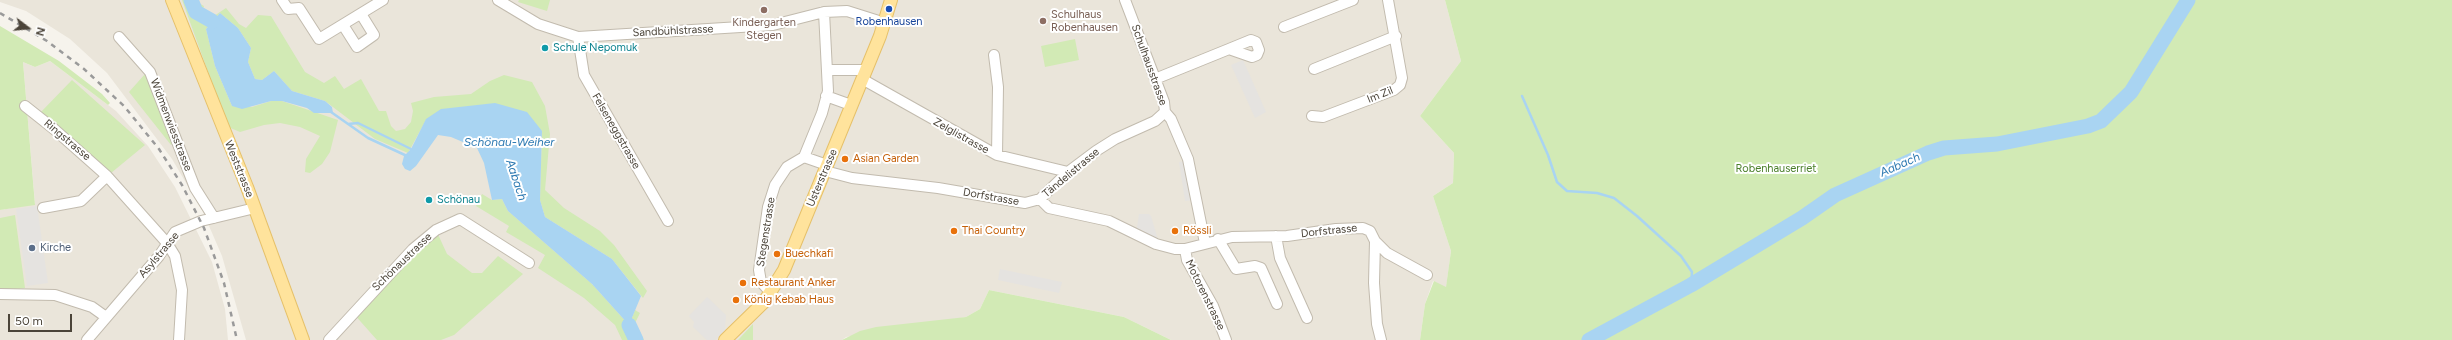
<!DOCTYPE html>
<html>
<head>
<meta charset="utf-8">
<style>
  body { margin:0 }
  #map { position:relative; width:2452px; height:340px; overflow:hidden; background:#f6f3ec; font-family:Figtree,sans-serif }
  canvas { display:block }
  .north { position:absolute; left:8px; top:8px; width:40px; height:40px; -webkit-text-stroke:3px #fff; paint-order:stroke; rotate:106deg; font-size:11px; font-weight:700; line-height:16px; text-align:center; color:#4b4439 }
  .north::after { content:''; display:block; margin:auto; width:14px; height:18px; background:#4b4439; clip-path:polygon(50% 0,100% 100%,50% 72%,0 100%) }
  .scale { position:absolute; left:8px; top:314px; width:64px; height:18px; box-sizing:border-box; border:2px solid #4b4439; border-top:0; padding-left:5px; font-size:12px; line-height:14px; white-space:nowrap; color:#4b4439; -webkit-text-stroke:3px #fff; paint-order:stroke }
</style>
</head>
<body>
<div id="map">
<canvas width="2452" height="340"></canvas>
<div class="north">N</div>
<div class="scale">50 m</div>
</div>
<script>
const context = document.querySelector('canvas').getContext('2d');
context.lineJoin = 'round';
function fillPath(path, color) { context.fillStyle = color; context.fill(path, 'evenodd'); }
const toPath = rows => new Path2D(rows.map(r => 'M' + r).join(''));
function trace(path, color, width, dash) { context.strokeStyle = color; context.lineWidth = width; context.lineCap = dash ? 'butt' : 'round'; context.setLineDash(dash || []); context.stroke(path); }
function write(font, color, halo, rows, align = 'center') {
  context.font = font + ' Figtree,sans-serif'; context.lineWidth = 4; context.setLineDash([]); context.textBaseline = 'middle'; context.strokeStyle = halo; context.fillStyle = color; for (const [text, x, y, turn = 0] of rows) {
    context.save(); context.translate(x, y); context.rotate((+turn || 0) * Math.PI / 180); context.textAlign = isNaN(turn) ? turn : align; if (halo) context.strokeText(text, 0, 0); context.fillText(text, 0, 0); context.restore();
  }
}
const residential = toPath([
  [0,0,1445,0,1461,61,1420,116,1454,153,1453,183,1433,196,1451,251,1446,288,1433,281,1425,304,1420,340,1171,340,1124,317,989,290,980,309,966,317,846,337,842,340,246,340,222,256,203,212,172,159,107,73,70,39,26,11,0,2],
  [50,61,116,111,148,146,175,187,212,262,225,309,228,340,0,340,0,210,35,204,23,62,35,67]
]);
const green = toPath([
  [182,0,193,0,204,6,203,9,207,10,206,13,214,16,226,8,239,24,246,28,258,15,271,16,305,72,324,83,335,76,344,89,361,79,379,111,386,111,391,126,396,131,405,129,411,122,413,111,411,103,434,97,471,94,490,81,504,75,532,82,545,106,550,134,545,190,564,208,600,231,614,245,647,291,643,298,612,259,545,217,540,200,542,131,426,120,408,153,375,139,325,101,292,91,274,71,262,80,255,79,248,62,251,48,238,28,220,13,206,29,215,66,232,106,252,107,271,101,282,101,338,120,330,152,322,164,310,173,305,172,306,159,320,136,300,127,280,123,264,125,240,132,228,127],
  [519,0,550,0,547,11,518,2],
  [1445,0,2452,0,2452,340,1420,340,1425,304,1434,281,1446,287,1451,251,1433,196,1453,183,1454,153,1420,116,1461,61],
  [0,26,59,61,102,94,110,103,108,105,50,61,35,67,23,62,35,205,0,210],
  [1075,39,1079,60,1045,67,1041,46],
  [145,74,149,77,175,141,171,145,129,92],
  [72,80,145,145,111,173,40,113],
  [482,194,492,200,502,199,508,211,592,284,629,325,635,310,640,313,635,323,644,340,622,340,615,325,584,298,538,268,545,255,506,232,509,226,476,206],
  [15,215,25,288,0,291,0,218],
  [436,230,447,254,472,273,482,273,498,256,523,274,454,335,441,340,377,340,353,313],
  [989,290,1124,317,1171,340,842,340,860,331,876,327,966,317,980,309],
  [753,324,753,340,738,340]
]);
const parking = toPath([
  [1243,60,1266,112,1255,118,1231,65],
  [1186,161,1193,200,1185,201,1179,162],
  [37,206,48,283,27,286,16,209],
  [1139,214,1149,214,1151,216,1158,240,1136,234],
  [1000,269,1062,282,1059,293,998,280],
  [707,297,726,315,725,330,715,340,707,340,693,327,694,322,689,316]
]);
const water = toPath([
  [220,13,238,28,251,48,248,62,255,79,262,80,274,71,292,91,325,101,332,107,333,113,314,113,307,108,282,101,271,101,242,109,232,106,215,66,206,29],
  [495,103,527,112,542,131,540,200,545,217,612,259,641,296,629,325,592,284,508,211,502,199,492,200,484,163,477,148,451,137,438,135,416,166,410,171,405,169,402,164,404,156,411,149,426,119,441,109]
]);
const stream = toPath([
  [1522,96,1548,155,1557,182,1567,191,1597,193,1614,198,1637,216,1681,256,1692,272,1691,285],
  [331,112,368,138,407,156],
  [348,124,358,123,411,149]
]);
const river = toPath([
  [191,0,196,12,212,21],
  [629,325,636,340],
  [1589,340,1691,285,1802,218,1835,195,1928,153,1944,148,1997,144,2088,126,2101,121,2131,92,2188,0]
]);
const minor = toPath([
  [282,0,288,9,299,8,319,39,383,0],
  [498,0,538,24,578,37,773,25,824,12,847,11,885,23],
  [1125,0,1164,102,1165,112,1171,119,1188,159,1205,243],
  [343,25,357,47,374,35,361,14],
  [1284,27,1353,0],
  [119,37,150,72,195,188,214,218],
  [578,37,584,75,668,221],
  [994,55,998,87,997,155],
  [1314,69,1396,36],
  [828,70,866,70],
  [862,79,997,155,1068,172],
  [1155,79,1229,49,1252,57,1257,55,1259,50,1256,42,1251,40,1229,49],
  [826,96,851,105],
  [25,106,54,129,107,176,167,243,175,256,182,290,179,340],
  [1312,116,1323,117,1394,90,1400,85,1402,78,1388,0],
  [804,157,822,113,828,91,824,12],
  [825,171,852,178,938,188,1025,203,1040,199,1068,172,1096,151,1115,139,1155,121,1165,112],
  [1040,199,1049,208,1109,221,1156,244,1175,249,1185,249,1232,237,1287,236,1336,229,1363,228,1370,231,1375,241,1387,253,1427,275],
  [43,208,81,201,107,176],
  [1276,236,1280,258,1307,318],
  [1218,239,1236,269,1255,266,1261,268,1277,304],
  [1375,241,1374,283,1377,324,1381,340],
  [1185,249,1187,260,1213,306,1226,340],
  [771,293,761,282,759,270,768,207,775,185,787,167,804,157,827,165],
  [0,294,55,295,92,307,106,317],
  [87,340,159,256,175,232,201,221,255,208],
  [329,340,413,249,436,230,460,219,529,263]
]);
const major = toPath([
  [172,0,247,187,303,340],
  [725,340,764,302,784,270,880,36,891,0]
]);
const rail = toPath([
  [0,13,47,41,84,69,124,106,159,149,182,185,204,228,224,283,237,340]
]);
const markers = [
  [889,9,4,"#1a4fb4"],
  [764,10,4,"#8d6e63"],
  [1043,21,4,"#8d6e63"],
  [545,48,4,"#0f9aa8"],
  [845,159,4,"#e8710a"],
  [429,200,4,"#0f9aa8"],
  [954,231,4,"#e8710a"],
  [1175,231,4,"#e8710a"],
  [32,248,4,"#5c6f8a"],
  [777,254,4,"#e8710a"],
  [743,283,4,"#e8710a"],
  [736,300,4,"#e8710a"]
];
const educationNames = [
  ["Schulhaus",1051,15],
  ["Robenhausen",1051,28],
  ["Kindergarten",764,23,"center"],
  ["Stegen",764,36,"center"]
];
const transitNames = [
  ["Robenhausen",889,22]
];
const streetNames = [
  ["Sandbühlstrasse",673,31,-3],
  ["Schulhausstrasse",1149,65,70],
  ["Im Zil",1380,95,-22],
  ["Widmenwiesstrasse",171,125,69],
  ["Felseneggstrasse",616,131,60],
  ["Zelglistrasse",961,136,29],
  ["Ringstrasse",67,140,40],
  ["Weststrasse",239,169,68],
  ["Tändelistrasse",1071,173,-40],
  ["Usterstrasse",822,178,-67],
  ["Dorfstrasse",991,197,10],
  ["Dorfstrasse",1329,231,-6],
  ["Stegenstrasse",766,232,-81],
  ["Asylstrasse",159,255,-50],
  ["Schönaustrasse",402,262,-44],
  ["Motorenstrasse",1205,295,64]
];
const cultureNames = [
  ["Schule Nepomuk",553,48],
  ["Schönau",437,200]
];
const foodNames = [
  ["Asian Garden",853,159],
  ["Thai Country",962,231],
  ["Rössli",1183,231],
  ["Buechkafi",785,254],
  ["Restaurant Anker",751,283],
  ["König Kebab Haus",744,300]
];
const parkNames = [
  ["Robenhauserriet",1776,169]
];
const serviceNames = [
  ["Kirche",40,248]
];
const waterNames = [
  ["Schönau-Weiher",509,142],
  ["Aabach",1900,165,-24],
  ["Aabach",516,180,72]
];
fillPath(residential, '#eae5da');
fillPath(green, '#d2eab5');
fillPath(parking, '#e5e3e0');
fillPath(water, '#a9d4f2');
trace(stream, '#a9d4f2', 2.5);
trace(river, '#a9d4f2', 15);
trace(minor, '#c2bbae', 12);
trace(major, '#e6c16a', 14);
trace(minor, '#fff', 10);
trace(major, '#ffe39c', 12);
trace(rail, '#9a9a9a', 2.5, [5, 5]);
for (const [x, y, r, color] of markers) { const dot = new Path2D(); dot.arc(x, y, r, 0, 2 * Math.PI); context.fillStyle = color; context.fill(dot); trace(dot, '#fff', 1.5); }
write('11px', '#785e54', '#fff', educationNames, 'left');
write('11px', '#164399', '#fff', transitNames);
write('11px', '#4b4439', '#fff', streetNames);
write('11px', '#0d838f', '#fff', cultureNames, 'left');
write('11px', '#c56008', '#fff', foodNames, 'left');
write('11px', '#4a7f2a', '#fff', parkNames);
write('11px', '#4e5e75', '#fff', serviceNames, 'left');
write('italic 12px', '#2e7ab2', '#fff', waterNames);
</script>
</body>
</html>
